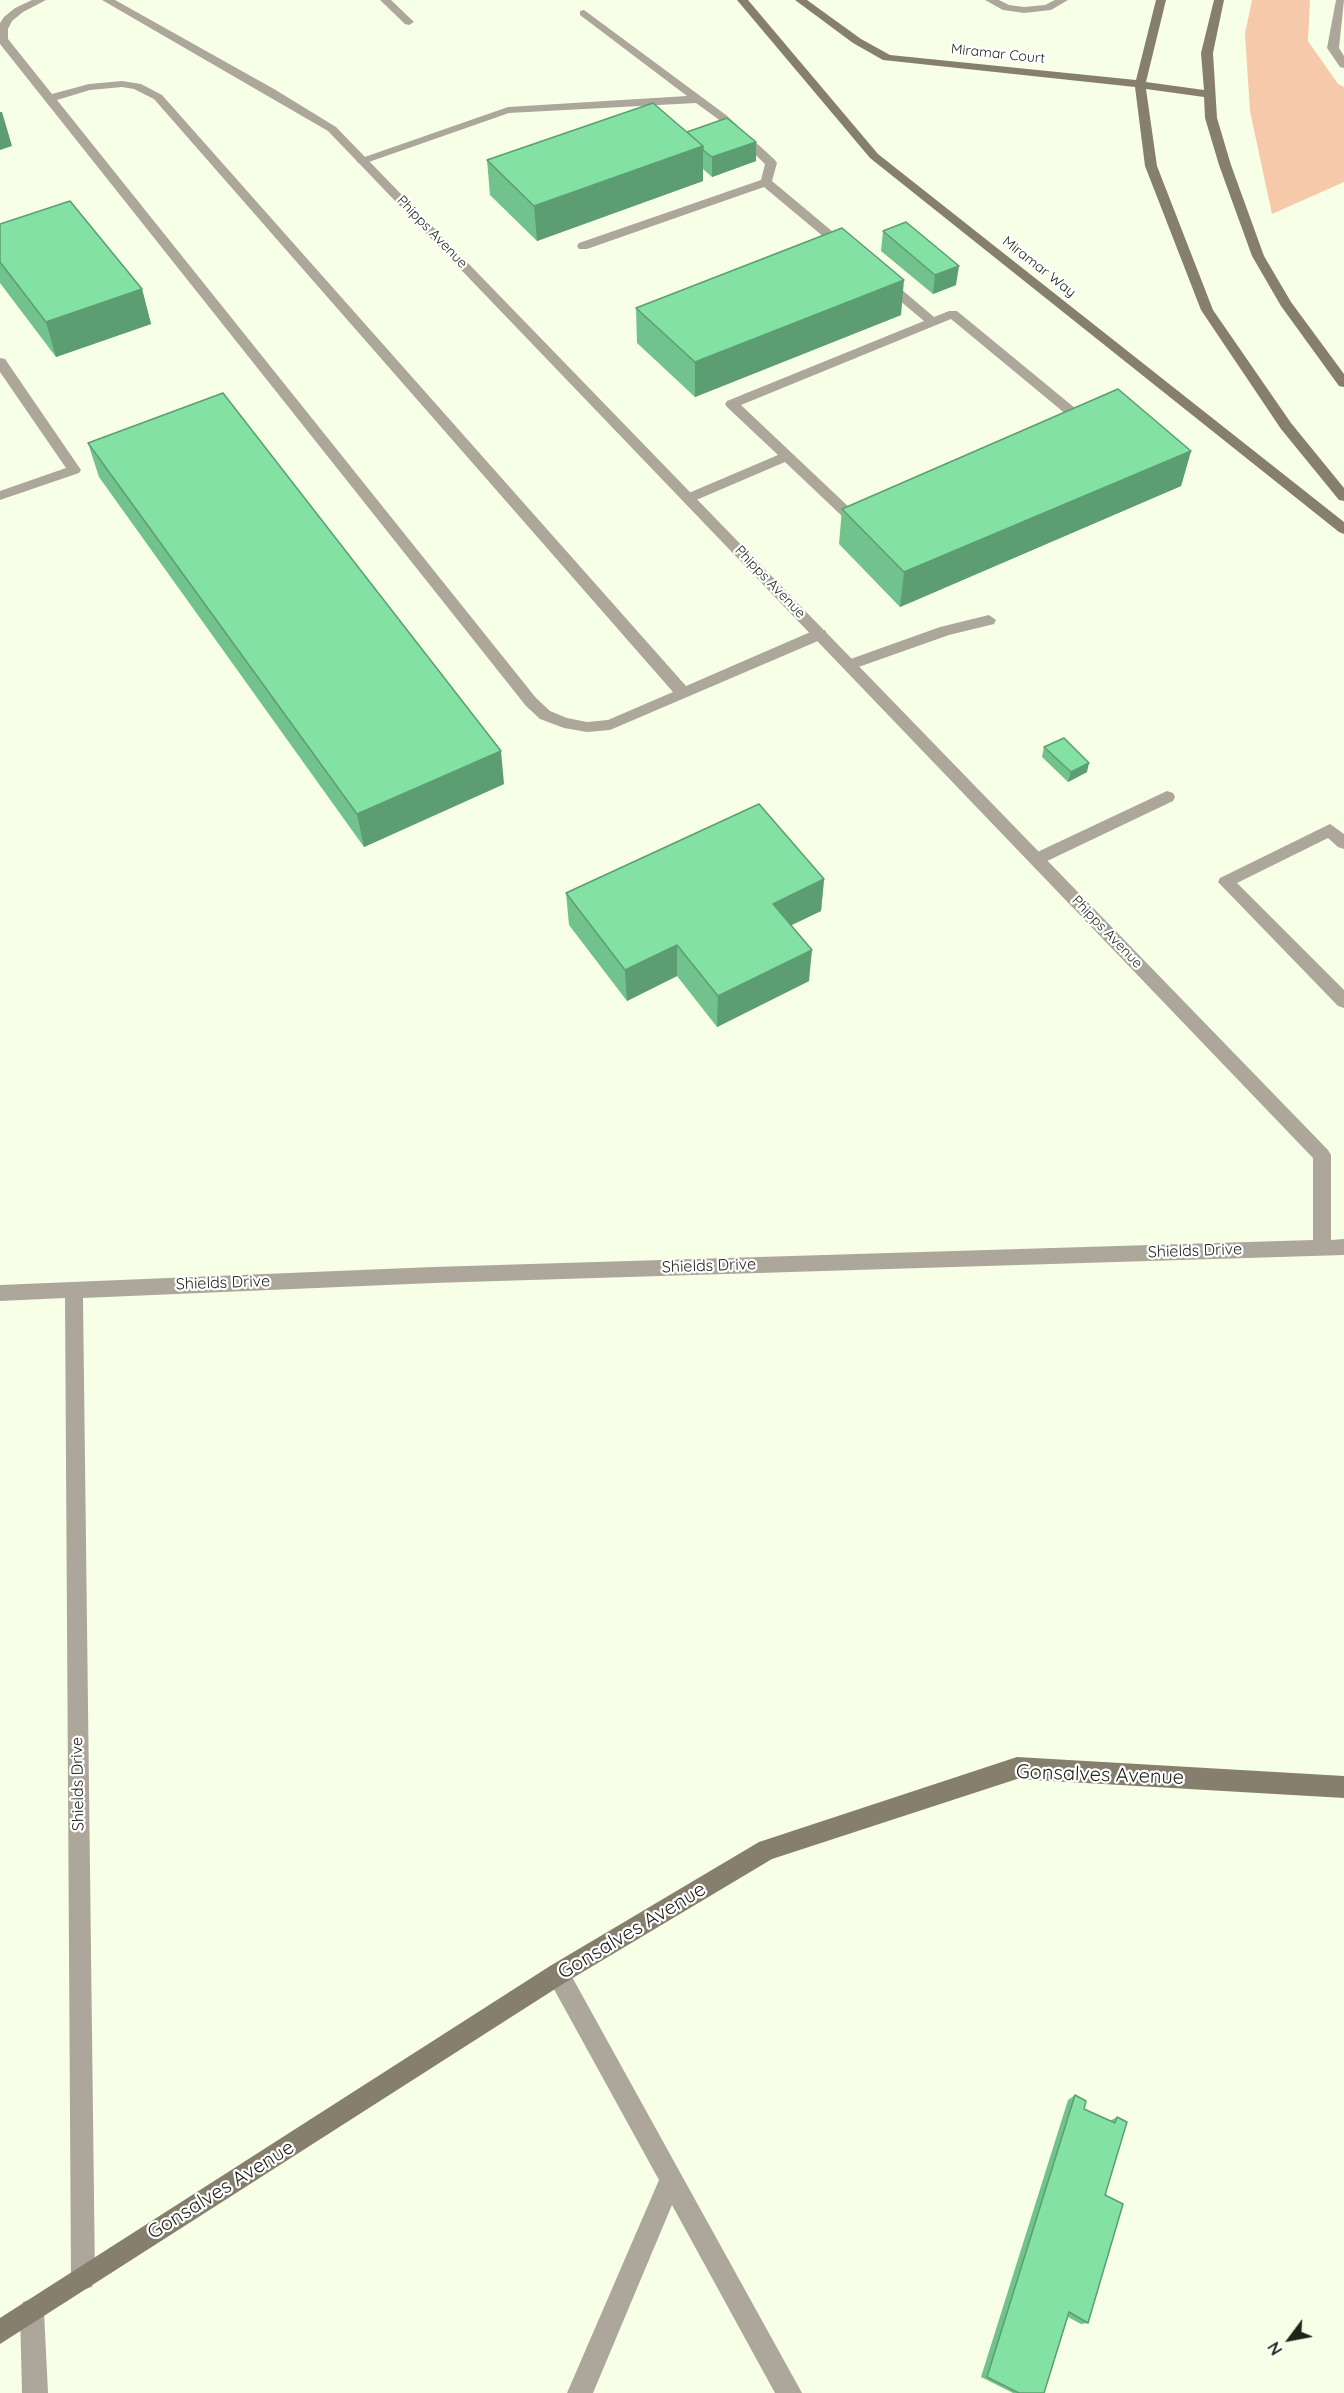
<!DOCTYPE html>
<html>
<head>
<meta charset="utf-8">
<style>
  body { margin:0 }
  #map { position:relative; width:1344px; height:2393px; overflow:hidden; background:#f7ffe6; font-family:Quicksand,sans-serif }
  canvas { display:block }
  .north { position:absolute; left:1260px; top:2309px; width:60px; height:60px; -webkit-text-stroke:4px #fff; paint-order:stroke; rotate:238deg; font-size:16px; font-weight:700; line-height:24px; text-align:center; color:#212519 }
  .north::after { content:''; display:block; margin:auto; width:21px; height:27px; background:#212519; clip-path:polygon(50% 0,100% 100%,50% 72%,0 100%) }
</style>
</head>
<body>
<div id="map">
<canvas width="1344" height="2393"></canvas>
<div class="north">N</div>
</div>
<script>
const context = document.querySelector('canvas').getContext('2d');
context.lineJoin = 'round';
function fillPath(path, color) { context.fillStyle = color; context.fill(path, 'evenodd'); }
const toPath = rows => new Path2D(rows.map(r => 'M' + r).join(''));
function trace(path, color, width, dash) { context.strokeStyle = color; context.lineWidth = width; context.lineCap = dash ? 'butt' : 'round'; context.setLineDash(dash || []); context.stroke(path); }
function write(font, color, halo, rows, align = 'center') {
  context.font = font + ' Quicksand,sans-serif'; context.lineWidth = 4.5; context.setLineDash([]); context.textBaseline = 'middle'; context.strokeStyle = halo; context.fillStyle = color; for (const [text, x, y, turn = 0] of rows) {
    context.save(); context.translate(x, y); context.rotate((+turn || 0) * Math.PI / 180); context.textAlign = isNaN(turn) ? turn : align; if (halo) context.strokeText(text, 0, 0); context.fillText(text, 0, 0); context.restore();
  }
}
const green = toPath([
  [1252,0,1310,0,1308,41,1338,84,1344,87,1344,182,1272,214,1250,111,1245,34]
]);
const lane = toPath([
  [32,0,46,0,23,12,12,21,8,29,8,39,52,94,89,84,122,81,141,84,162,95,686,686,815,630,825,630,827,634,825,638,610,730,587,732,564,728,540,719,526,706,0,44,0,23,4,17,15,8,32,0],
  [122,87,134,89,154,99,673,692,608,720,587,722,567,718,550,711,536,698,57,100,90,90,122,87],
  [380,0,391,0,414,22,409,25,405,24,380,0],
  [985,0,999,0,1009,5,1024,7,1045,5,1055,0,1068,0,1051,10,1024,13,1003,10,985,0],
  [1336,0,1344,0,1339,48,1344,56,1344,68,1340,67,1327,48,1336,0],
  [584,10,726,115,775,160,777,163,772,181,851,247,853,250,851,253,843,253,764,187,587,249,579,249,577,246,579,243,761,180,765,164,718,119,696,103,509,113,366,163,358,163,356,160,508,107,687,96,580,15,580,11,584,10],
  [884,277,888,278,934,317,949,311,957,311,1081,413,1083,416,1081,419,849,520,844,518,785,462,694,501,684,501,682,498,684,495,778,455,727,407,725,404,727,401,924,321,880,284,878,281,884,277],
  [951,319,1067,415,851,509,741,405,951,319],
  [0,358,5,359,81,470,79,473,0,500,0,491,66,468,0,372,0,358],
  [989,615,996,620,994,624,949,635,850,670,843,665,845,661,940,627,989,615],
  [1167,791,1173,793,1175,797,1173,801,1043,863,1037,865,1031,863,1029,859,1031,855,1167,791],
  [1330,824,1344,834,1344,849,1338,847,1328,838,1237,883,1344,990,1344,1008,1338,1006,1218,882,1220,878,1330,824],
  [558,1963,566,1966,802,2393,775,2393,672,2205,593,2393,567,2393,659,2180,550,1982,547,1974,550,1966,558,1963],
  [32,2299,41,2302,44,2311,48,2393,22,2393,20,2311,23,2302,32,2299]
]);
const street = toPath([
  [102,0,115,0,274,89,336,127,1328,1150,1331,1155,1331,1240,1344,1239,1344,1255,433,1283,83,1298,95,2278,92,2287,83,2290,74,2287,71,2278,65,1298,0,1301,0,1285,433,1267,1313,1240,1313,1158,328,131,102,0]
]);
const secondary = toPath([
  [737,0,748,0,878,154,1344,522,1344,534,1339,532,870,158,737,0],
  [795,0,807,0,861,39,890,55,1136,80,1156,0,1166,0,1146,82,1204,90,1201,53,1214,0,1224,0,1213,53,1217,118,1231,165,1264,256,1291,302,1344,374,1344,387,1339,386,1281,306,1252,256,1219,165,1205,118,1204,97,1146,89,1157,166,1213,310,1291,423,1344,488,1344,501,1339,500,1281,429,1201,310,1145,166,1135,87,883,60,853,43,795,0],
  [1017,1757,1344,1776,1344,1798,1017,1779,772,1859,566,1982,0,2344,0,2318,550,1966,759,1842,1017,1757]
]);
const wall = toPath([
  [687,132,756,161,712,177,703,169,703,181,537,241,490,195,487,160],
  [0,224,142,289,151,324,56,357,0,283],
  [883,231,956,285,933,294,881,251],
  [636,308,901,315,695,397,637,343],
  [88,443,504,784,364,847,99,477],
  [1191,451,1181,486,900,607,839,544,842,509],
  [1044,747,1087,772,1068,782,1042,757],
  [824,879,821,911,791,925,809,981,717,1027,677,976,627,1001,569,925,566,893],
  [1075,2095,1084,2109,1110,2121,1117,2117,1088,2323,1081,2324,1068,2317,1044,2393,1013,2393,981,2377,1068,2100]
]);
const shadedWall = toPath([
  [0,112,2,112,12,146,0,150],
  [756,142,756,161,712,177,712,157],
  [703,146,703,181,537,241,534,206],
  [959,266,956,285,933,294,935,275],
  [904,280,901,315,695,397,695,362],
  [142,289,151,324,56,357,46,322],
  [1191,451,1181,486,900,607,904,572],
  [501,751,504,784,364,847,357,814],
  [1089,763,1087,772,1068,782,1071,772],
  [824,879,821,911,771,935,773,904],
  [677,945,677,976,627,1001,625,970],
  [812,950,809,981,717,1027,718,996]
]);
const building = toPath([
  [653,103,703,146,534,206,487,160,653,103],
  [727,118,756,142,712,157,703,150,703,146,687,132,727,118],
  [70,201,142,289,46,322,0,262,0,224,70,201],
  [906,222,959,266,935,275,883,231,906,222],
  [842,228,904,280,695,362,636,308,842,228],
  [1118,389,1191,451,904,572,842,509,1118,389],
  [223,393,501,751,357,814,88,443,223,393],
  [1064,738,1089,763,1071,772,1044,747,1064,738],
  [759,804,824,879,773,904,812,950,718,996,677,945,625,970,566,893,759,804],
  [1075,2095,1086,2101,1084,2109,1115,2123,1117,2117,1127,2122,1105,2195,1123,2204,1088,2323,1069,2312,1044,2393,1019,2393,987,2377,1075,2095]
]);
const farStreetnames = [
  ["Miramar Court",998,54,6],
  ["Phipps Avenue",432,232,46],
  ["Miramar Way",1039,267,38],
  ["Phipps Avenue",770,582,46],
  ["Phipps Avenue",1107,932,46]
];
const streetNames = [
  ["Shields Drive",1195,1251,-2],
  ["Shields Drive",709,1266,-2],
  ["Shields Drive",223,1283,-2],
  ["Shields Drive",78,1784,-91]
];
const nearStreetnames = [
  ["Gonsalves Avenue",1100,1775,2],
  ["Gonsalves Avenue",632,1931,-31],
  ["Gonsalves Avenue",221,2190,-32]
];
fillPath(green, '#f6c9ab');
fillPath(lane, '#ada79b');
fillPath(street, '#ada79b');
fillPath(secondary, '#877f6d');
fillPath(wall, '#71c28c');
fillPath(shadedWall, '#5c9e72');
fillPath(building, '#83e2a3');
trace(building, '#5c9e72', 1.5);
write('14px', '#212519', '#fff', farStreetnames);
write('16px', '#212519', '#fff', streetNames);
write('20px', '#212519', '#fff', nearStreetnames);
</script>
</body>
</html>
